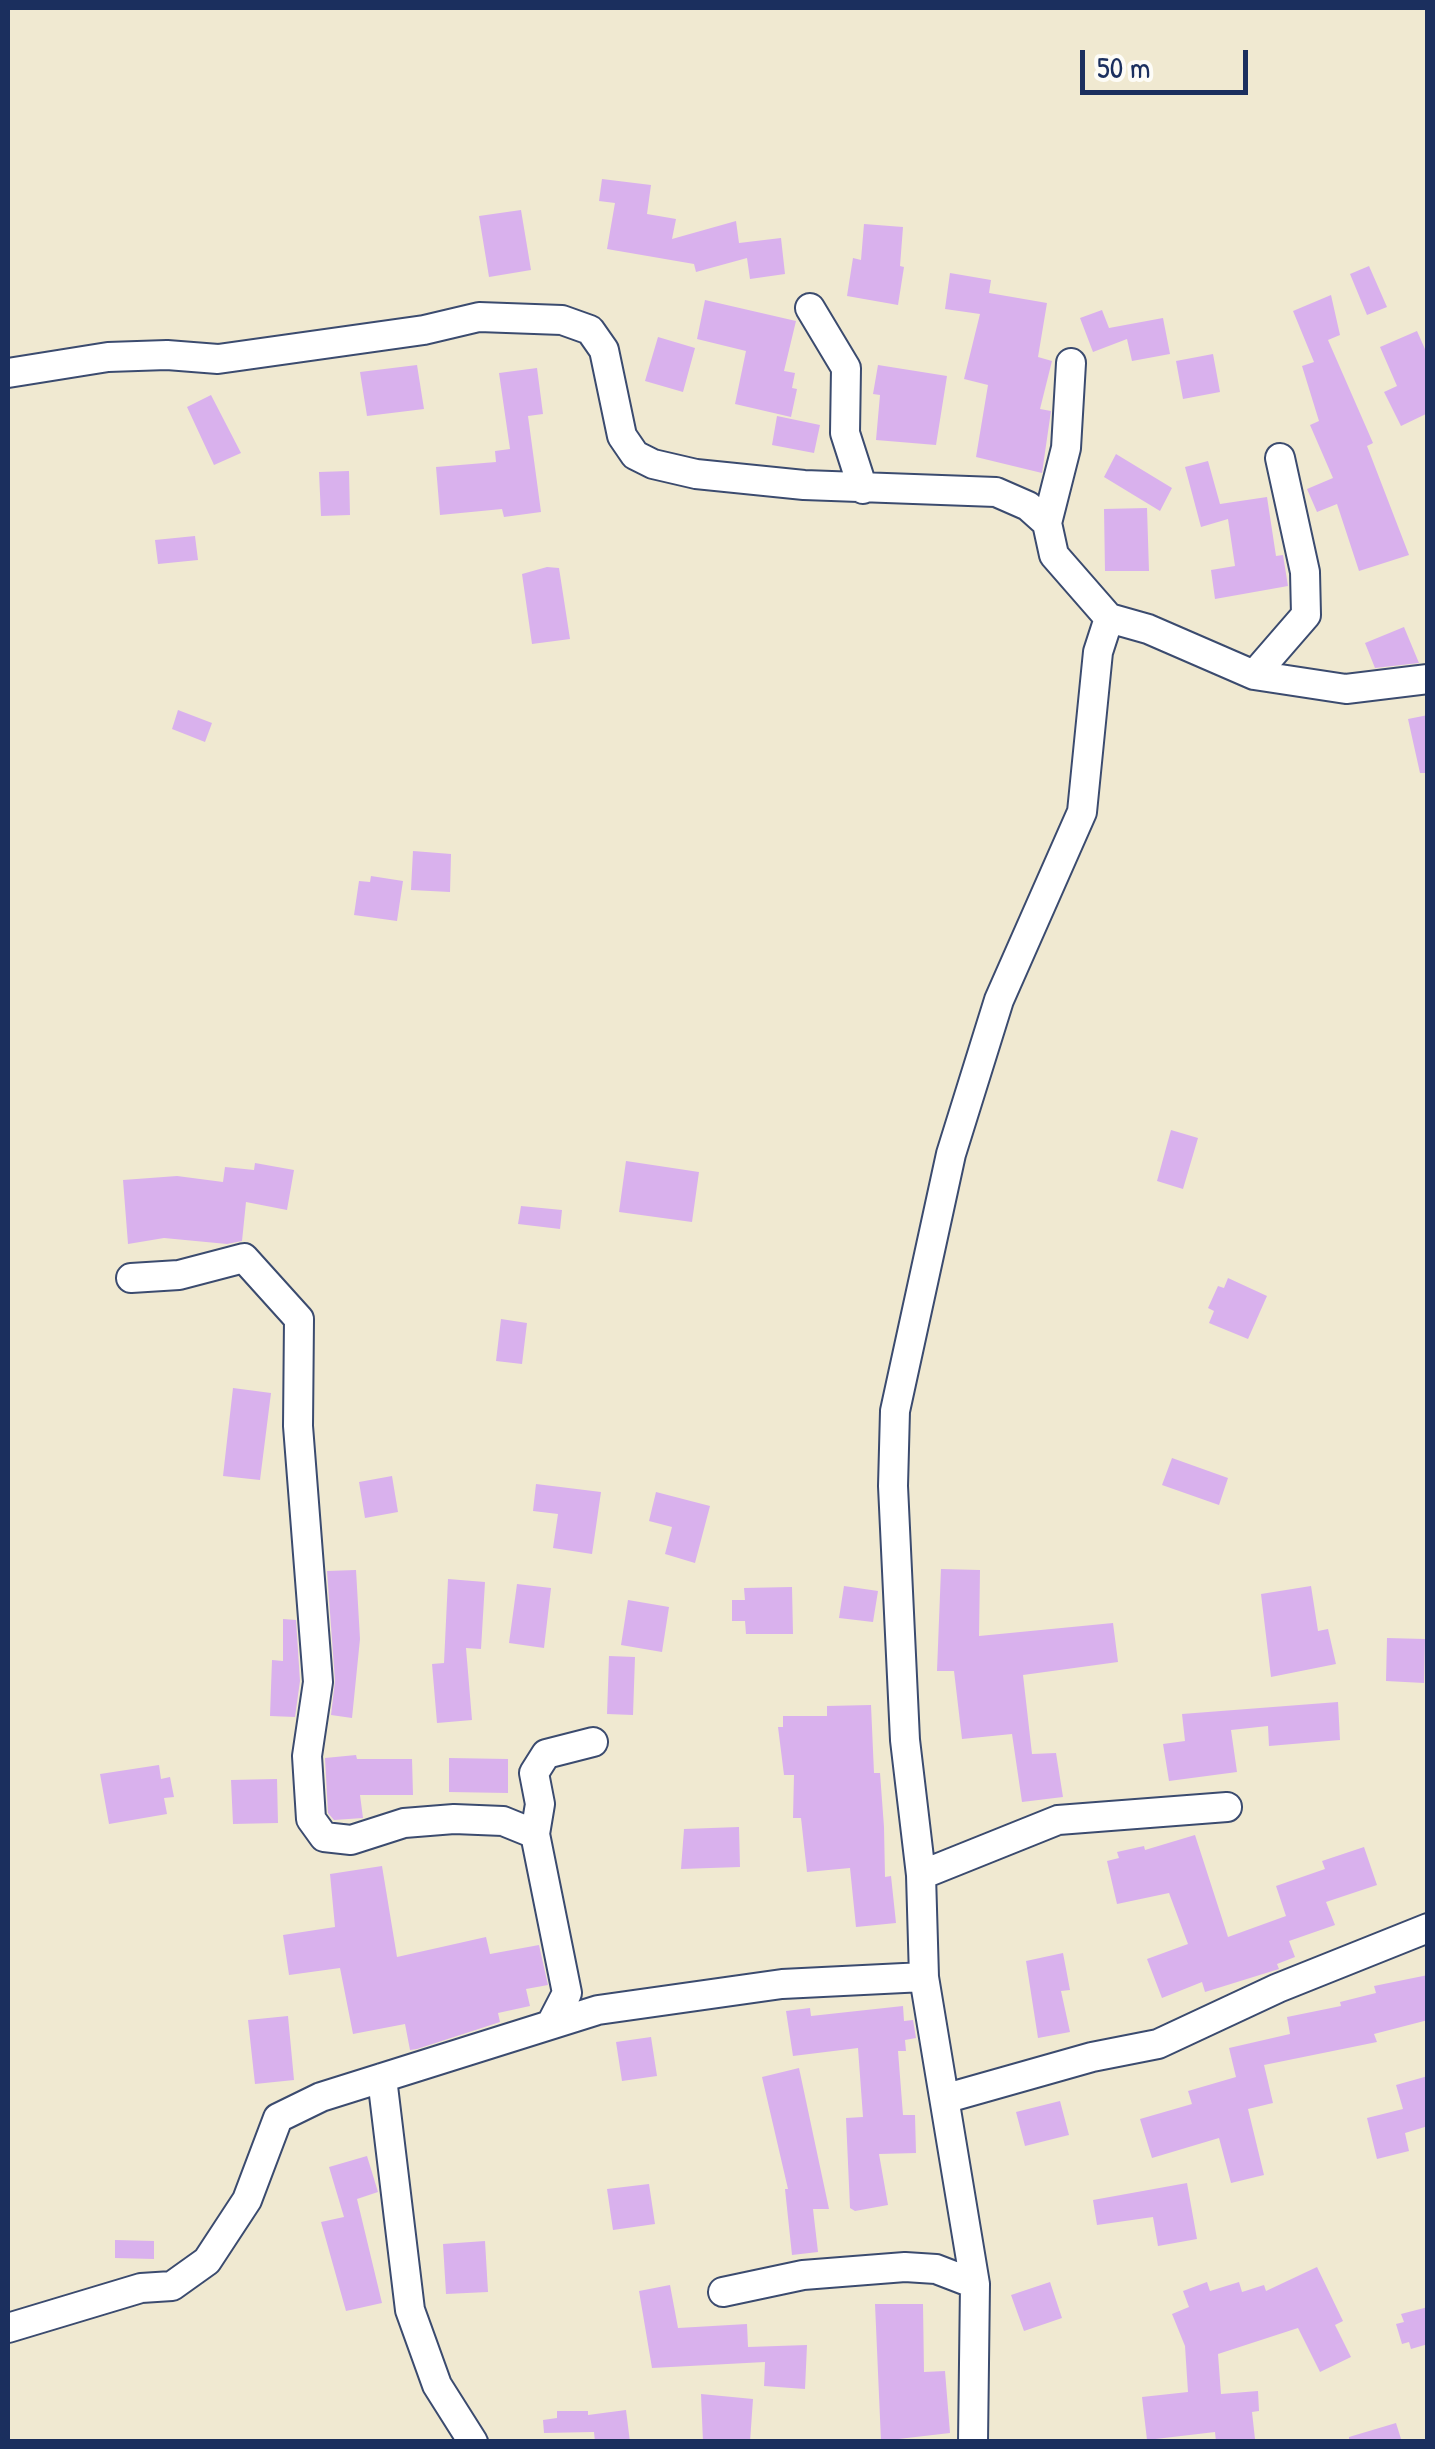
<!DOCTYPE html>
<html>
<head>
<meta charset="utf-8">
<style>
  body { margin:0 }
  #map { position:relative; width:1435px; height:2449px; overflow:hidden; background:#f0e9d1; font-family:"Patrick Hand",sans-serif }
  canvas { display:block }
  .frame { position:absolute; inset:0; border:10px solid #1b2f5e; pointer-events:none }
  .scale { position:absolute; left:1080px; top:50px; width:168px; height:45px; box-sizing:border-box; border:5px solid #1b2f5e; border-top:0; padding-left:12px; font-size:30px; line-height:35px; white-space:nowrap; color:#1b2f5e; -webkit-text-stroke:8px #fdfcf7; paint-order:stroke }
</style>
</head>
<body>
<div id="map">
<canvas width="1435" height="2449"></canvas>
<div class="frame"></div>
<div class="scale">50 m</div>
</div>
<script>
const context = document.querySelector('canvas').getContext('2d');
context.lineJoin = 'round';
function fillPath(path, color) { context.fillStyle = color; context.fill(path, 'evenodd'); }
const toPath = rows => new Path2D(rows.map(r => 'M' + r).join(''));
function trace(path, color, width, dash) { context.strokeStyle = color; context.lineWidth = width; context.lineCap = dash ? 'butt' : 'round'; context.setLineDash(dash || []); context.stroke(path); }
const building = toPath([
  [602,179,651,185,647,214,676,219,672,239,736,221,739,243,781,238,785,274,750,279,747,258,696,272,694,264,607,249,615,203,599,201],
  [521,210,531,270,489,277,479,216],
  [864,224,903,227,900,266,904,267,898,305,847,296,853,258,861,260],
  [1369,266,1387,307,1367,315,1350,274],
  [950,273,991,280,989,293,1047,303,1038,357,1052,361,1040,409,1051,411,1042,473,976,457,988,385,964,379,980,314,945,309],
  [1331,295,1340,335,1328,340,1373,443,1367,446,1409,555,1359,571,1337,504,1317,512,1307,489,1333,478,1310,425,1319,421,1302,366,1314,362,1293,311],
  [705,300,796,321,784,371,795,373,792,388,797,389,791,417,735,404,746,351,697,339],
  [1102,310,1109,328,1163,318,1170,354,1132,361,1127,339,1093,352,1080,318],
  [1417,331,1428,356,1428,413,1401,426,1384,392,1397,386,1380,347],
  [658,337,695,348,683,392,645,381],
  [1213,354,1220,392,1183,399,1176,361],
  [417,365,424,409,367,416,360,372],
  [878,365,947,376,936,445,876,440,880,395,873,394],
  [537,368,543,414,528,416,541,512,504,517,502,509,440,515,436,467,496,462,495,451,510,449,499,373],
  [211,395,241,453,214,465,187,407],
  [777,416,820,425,814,453,772,445],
  [1116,454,1172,488,1160,511,1104,477],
  [1208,461,1220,504,1267,497,1276,556,1283,555,1288,586,1215,599,1211,570,1235,566,1228,519,1201,527,1185,467],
  [349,471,350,515,321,516,319,472],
  [1147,508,1149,571,1105,571,1104,509],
  [195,536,198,560,158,564,155,540],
  [547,567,559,568,570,639,532,644,522,574],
  [1404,627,1419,663,1375,668,1365,643],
  [178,710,212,723,205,742,172,729],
  [1428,715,1428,773,1420,773,1408,719],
  [413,851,451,854,450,892,411,890],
  [371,876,403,881,397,921,354,915,359,881,370,882],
  [1171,1130,1198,1138,1183,1189,1157,1181],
  [626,1161,699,1172,692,1222,619,1212],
  [255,1163,294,1170,287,1210,246,1202,242,1241,227,1244,164,1238,128,1244,123,1180,177,1176,223,1182,225,1167,254,1170],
  [521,1206,562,1210,560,1229,518,1224],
  [1228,1278,1267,1296,1248,1339,1209,1323,1214,1311,1208,1308,1218,1286,1224,1288],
  [501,1319,527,1323,522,1364,496,1361],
  [233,1388,271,1393,260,1480,223,1476],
  [1172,1458,1228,1478,1219,1505,1162,1485],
  [392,1476,398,1512,365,1518,359,1482],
  [536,1484,601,1492,592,1554,553,1548,558,1514,533,1511],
  [656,1492,710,1506,695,1563,665,1554,672,1527,649,1521],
  [941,1569,980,1570,979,1636,1113,1623,1118,1662,1023,1675,1032,1754,1056,1753,1063,1797,1022,1802,1012,1734,962,1739,954,1671,937,1671],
  [356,1570,360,1639,352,1718,331,1715,335,1681,327,1571],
  [448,1579,485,1582,481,1649,466,1648,472,1720,437,1723,432,1664,444,1663],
  [517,1584,551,1588,544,1648,509,1643],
  [844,1586,878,1591,873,1622,839,1618],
  [1311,1586,1318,1631,1328,1629,1336,1664,1271,1677,1261,1594],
  [792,1587,793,1634,746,1634,745,1621,732,1621,732,1600,745,1600,744,1588],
  [628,1600,669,1607,662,1652,621,1645],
  [283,1619,296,1620,300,1681,295,1717,270,1716,272,1660,283,1661],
  [1387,1638,1425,1639,1424,1683,1386,1681],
  [609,1656,635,1657,633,1715,607,1714],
  [1338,1702,1340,1740,1269,1746,1268,1726,1231,1730,1237,1772,1169,1781,1163,1744,1185,1741,1182,1714],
  [871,1705,874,1773,880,1773,884,1827,885,1877,891,1876,896,1923,856,1927,850,1868,807,1872,801,1818,793,1818,794,1775,784,1775,778,1727,783,1727,783,1716,827,1716,827,1706],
  [356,1755,357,1759,412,1759,413,1795,360,1795,363,1818,334,1820,328,1813,325,1758],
  [449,1758,508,1759,508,1793,449,1792],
  [159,1765,161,1779,170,1777,174,1797,164,1798,167,1814,109,1824,100,1774],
  [277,1779,278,1823,233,1824,231,1780],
  [739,1827,740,1867,681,1869,684,1829],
  [1195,1835,1228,1937,1286,1916,1276,1886,1325,1869,1322,1861,1364,1847,1377,1885,1326,1902,1335,1925,1289,1941,1295,1957,1277,1964,1279,1969,1205,1992,1202,1982,1162,1998,1147,1959,1188,1944,1169,1893,1117,1904,1107,1861,1119,1858,1117,1852,1144,1846,1145,1850],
  [382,1866,397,1957,486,1937,490,1954,539,1945,548,1985,526,1989,530,2006,498,2013,500,2022,417,2049,410,2050,405,2024,353,2034,340,1968,289,1975,283,1935,335,1927,330,1874],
  [1063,1953,1070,1990,1061,1991,1070,2032,1038,2038,1026,1961],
  [1428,1975,1428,2020,1374,2034,1377,2042,1264,2065,1273,2103,1248,2109,1264,2175,1231,2183,1219,2138,1152,2158,1140,2119,1192,2104,1188,2091,1236,2077,1229,2048,1290,2034,1287,2017,1341,2006,1340,2002,1376,1993,1374,1986],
  [903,2006,904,2021,913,2020,916,2038,905,2040,906,2051,898,2051,903,2115,915,2115,916,2153,879,2154,888,2205,855,2211,850,2208,846,2118,863,2117,858,2048,793,2056,786,2011,810,2008,811,2016],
  [288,2016,294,2080,255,2084,248,2020],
  [651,2037,657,2076,622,2081,616,2042],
  [799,2068,829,2209,813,2209,818,2252,792,2255,785,2189,788,2189,762,2077],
  [1428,2076,1428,2126,1405,2133,1409,2151,1377,2159,1367,2118,1403,2109,1396,2085],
  [1060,2101,1069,2135,1025,2146,1016,2112],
  [367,2156,378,2192,357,2199,382,2303,346,2311,321,2222,344,2217,329,2167],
  [1187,2183,1197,2239,1158,2246,1153,2217,1097,2225,1093,2200],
  [649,2184,655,2224,613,2230,607,2189],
  [115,2240,154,2241,154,2259,115,2258],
  [485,2241,488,2292,446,2294,443,2244],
  [1317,2267,1343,2321,1335,2325,1351,2357,1320,2372,1298,2328,1218,2354,1221,2394,1258,2391,1259,2411,1252,2412,1255,2439,1216,2442,1215,2432,1147,2440,1142,2397,1188,2392,1185,2346,1172,2314,1189,2307,1183,2291,1207,2282,1210,2291,1239,2282,1242,2292,1264,2285,1266,2291],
  [1050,2282,1062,2318,1024,2331,1011,2295],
  [670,2285,678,2328,747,2324,748,2347,807,2345,805,2389,764,2386,765,2362,652,2368,639,2291],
  [875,2304,923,2304,924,2372,945,2371,950,2433,881,2441],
  [1428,2307,1428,2344,1411,2349,1409,2342,1402,2344,1396,2324,1404,2322,1401,2314],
  [701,2394,753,2399,750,2442,703,2442],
  [626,2410,630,2442,595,2442,594,2432,544,2433,543,2420,557,2418,557,2411,588,2411,588,2415],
  [1396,2423,1402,2442,1349,2442,1349,2437]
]);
const minor = toPath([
  [810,308,846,368,845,433,863,489],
  [1071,363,1066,448,1047,523,1054,555,1109,618,1148,629,1254,675,1346,689,1428,679],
  [8,373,108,357,167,355,218,359,424,330,479,317,562,320,590,330,604,350,622,436,635,455,653,464,696,474,804,485,996,492,1028,506,1047,523],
  [1254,675,1306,615,1305,572,1280,458],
  [131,1278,179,1275,244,1258,299,1319,298,1426,318,1682,307,1756,311,1819,324,1837,351,1840,404,1823,454,1819,503,1821,535,1834],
  [921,1875,1058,1820,1227,1807],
  [551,2024,567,1993,535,1834,540,1804,534,1773,546,1754,593,1742],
  [382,2078,410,2310,437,2385,473,2442],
  [947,2098,1092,2057,1158,2044,1278,1988,1428,1928],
  [723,2292,803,2275,905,2267,936,2269,975,2284],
  [8,2328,141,2288,172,2286,207,2261,247,2200,278,2118,321,2097,598,2010,782,1984,924,1977],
  [973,2442,975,2284,924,1977,921,1875,905,1740,893,1486,895,1411,951,1154,999,1000,1082,812,1098,652,1109,618]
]);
fillPath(building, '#d9b1ed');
trace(minor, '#3b4b6f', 32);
trace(minor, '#fff', 28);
</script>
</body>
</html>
